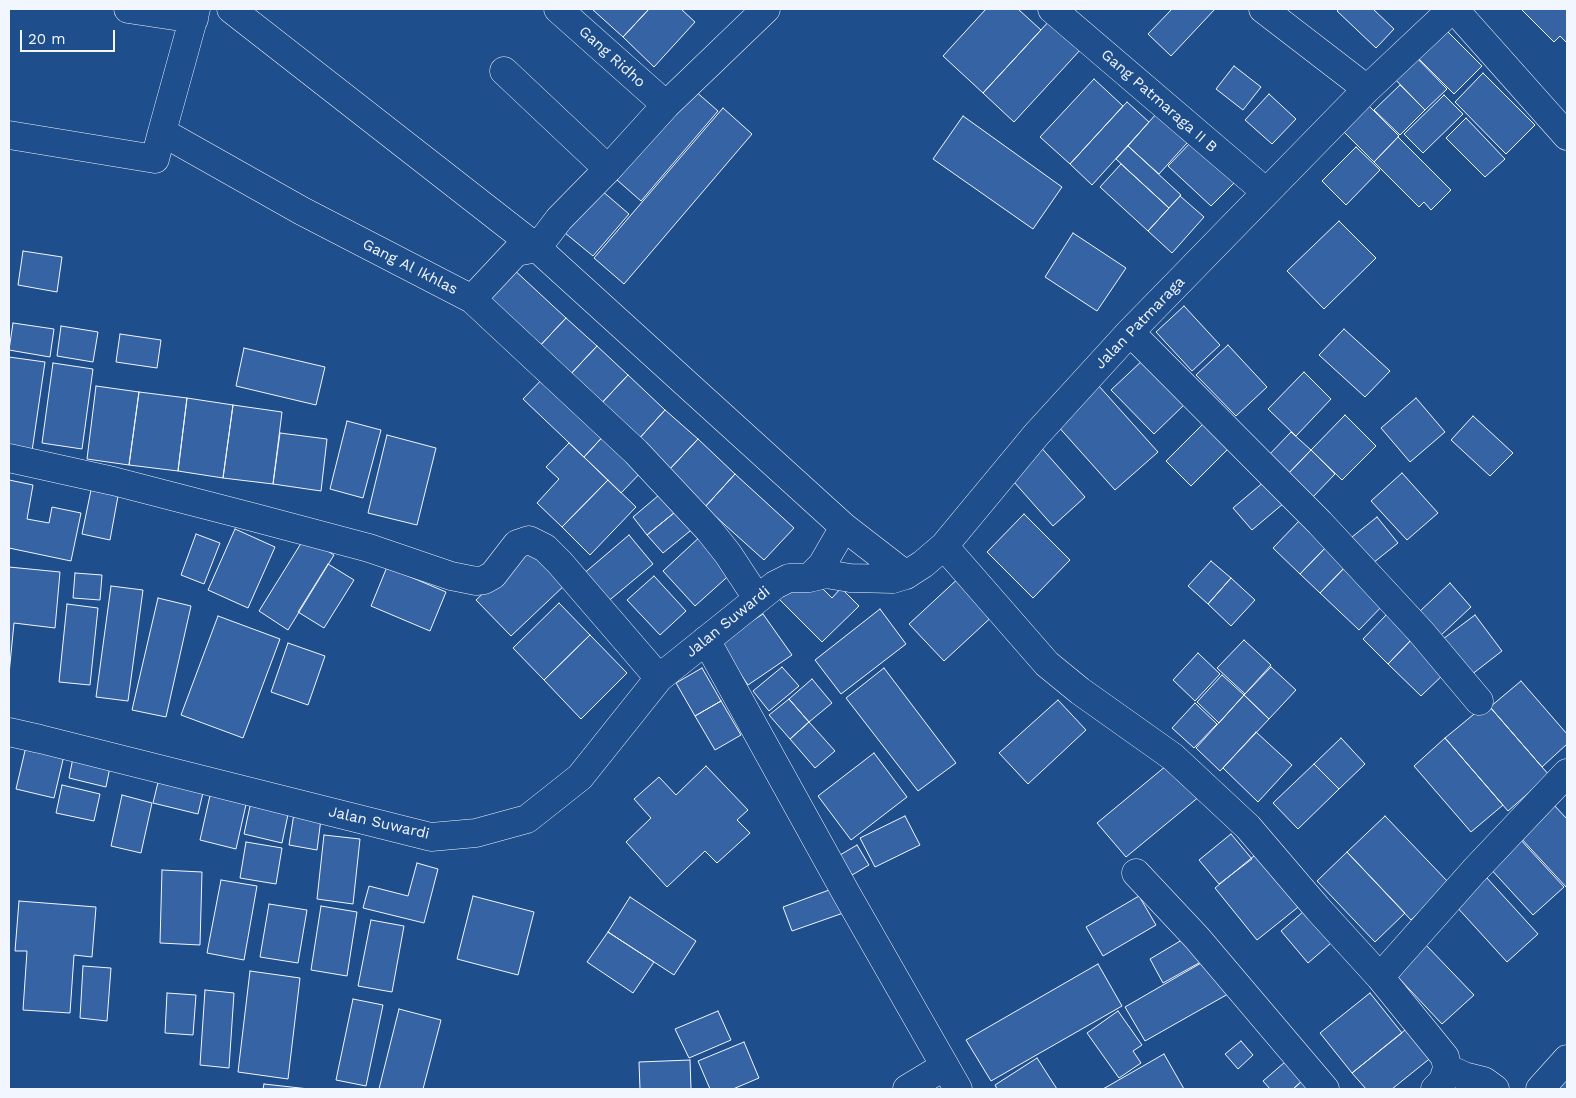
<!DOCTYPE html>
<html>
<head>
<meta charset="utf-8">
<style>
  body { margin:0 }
  #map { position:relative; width:1576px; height:1098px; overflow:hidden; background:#1f4e8c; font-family:"Work Sans",sans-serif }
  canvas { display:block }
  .frame { position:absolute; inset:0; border:10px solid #f2f6ff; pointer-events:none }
  .scale { position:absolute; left:20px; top:30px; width:95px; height:22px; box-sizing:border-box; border:2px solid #f2f6ff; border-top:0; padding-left:6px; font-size:15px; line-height:18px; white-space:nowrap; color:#f2f6ff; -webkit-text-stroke:4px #1f4e8c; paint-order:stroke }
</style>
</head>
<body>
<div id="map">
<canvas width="1576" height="1098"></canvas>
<div class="frame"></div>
<div class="scale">20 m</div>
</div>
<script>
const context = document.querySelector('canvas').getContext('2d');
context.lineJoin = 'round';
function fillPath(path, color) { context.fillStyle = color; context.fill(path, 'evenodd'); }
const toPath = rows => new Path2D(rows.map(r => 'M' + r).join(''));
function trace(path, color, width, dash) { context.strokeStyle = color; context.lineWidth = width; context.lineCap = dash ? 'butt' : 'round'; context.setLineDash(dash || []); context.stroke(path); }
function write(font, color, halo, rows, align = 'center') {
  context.font = font + ' "Work Sans",sans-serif'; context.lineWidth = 4; context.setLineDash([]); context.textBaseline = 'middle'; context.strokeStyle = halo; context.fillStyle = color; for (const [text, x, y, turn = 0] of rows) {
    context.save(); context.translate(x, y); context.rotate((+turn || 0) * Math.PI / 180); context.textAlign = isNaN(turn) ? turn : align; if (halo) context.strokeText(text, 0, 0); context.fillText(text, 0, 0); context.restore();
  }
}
const building = toPath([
  [592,9,649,9,623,37,592,9],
  [649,9,681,9,695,22,654,67,623,37,649,9],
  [986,9,1018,9,1041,30,983,93,943,56,986,9],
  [1172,9,1215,9,1171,56,1148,34,1172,9],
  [1339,9,1373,9,1394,29,1376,48,1337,11,1339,9],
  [1521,9,1567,9,1567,43,1560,36,1554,42,1521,9],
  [1051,19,1082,48,1014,122,983,93,1051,19],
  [1440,24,1482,66,1454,94,1412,52,1440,24],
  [1412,53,1447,89,1425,110,1390,74,1412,53],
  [1234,66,1261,87,1243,110,1216,89,1234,66],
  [1483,73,1535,125,1506,154,1455,102,1483,73],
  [1094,79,1123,106,1070,164,1040,137,1094,79],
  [1400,85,1425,110,1400,135,1374,110,1400,85],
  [694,90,718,111,641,201,617,180,694,90],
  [1269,94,1296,119,1272,144,1245,120,1269,94],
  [1444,95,1463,114,1423,153,1404,134,1444,95],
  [1127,102,1149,122,1092,185,1070,164,1127,102],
  [1365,102,1399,136,1374,162,1339,127,1365,102],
  [723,108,752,134,624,284,594,258,723,108],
  [1156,114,1187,143,1159,174,1128,146,1156,114],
  [963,116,1062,187,1033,229,933,159,963,116],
  [1466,118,1505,159,1485,177,1446,138,1466,118],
  [1196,137,1239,178,1211,206,1168,166,1196,137],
  [1398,137,1451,190,1431,210,1424,202,1419,207,1374,162,1398,137],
  [1128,146,1181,195,1169,208,1116,159,1128,146],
  [1356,147,1380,170,1346,205,1322,181,1356,147],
  [1121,164,1169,208,1148,231,1100,187,1121,164],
  [601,190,629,214,593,256,565,233,601,190],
  [1180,196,1204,217,1172,253,1148,231,1180,196],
  [1339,221,1376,258,1324,309,1287,271,1339,221],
  [1073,233,1126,268,1097,311,1045,277,1073,233],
  [23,251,62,257,57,292,18,285,23,251],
  [511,267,566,318,536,350,481,299,511,267],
  [1184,306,1220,345,1192,371,1156,332,1184,306],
  [566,318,597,346,567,378,536,350,566,318],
  [13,323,54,329,50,357,9,350,13,323],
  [61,326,98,332,93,362,57,356,61,326],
  [1344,329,1390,371,1365,397,1319,355,1344,329],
  [120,334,161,340,157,368,116,362,120,334],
  [1228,345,1267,387,1236,416,1196,375,1228,345],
  [597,346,628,375,598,407,567,378,597,346],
  [244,348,325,367,316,405,236,386,244,348],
  [9,357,45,362,32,451,9,448,9,357],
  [1144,359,1186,403,1154,434,1111,390,1144,359],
  [53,363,93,369,82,449,42,443,53,363],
  [549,372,609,430,584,457,523,399,549,372],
  [1304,372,1331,399,1296,436,1268,409,1304,372],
  [628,375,665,410,636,442,598,407,628,375],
  [1098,385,1158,452,1115,490,1056,424,1098,385],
  [96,386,139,392,129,465,87,459,96,386],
  [139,392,187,398,178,471,129,465,139,392],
  [187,398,233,405,223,478,178,471,187,398],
  [1416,398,1445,432,1410,462,1381,428,1416,398],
  [233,405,282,412,273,484,223,478,233,405],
  [665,410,698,439,668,471,636,442,665,410],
  [1345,415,1376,446,1342,480,1311,450,1345,415],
  [1473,416,1513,453,1490,476,1451,440,1473,416],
  [1209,418,1234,443,1191,486,1166,461,1209,418],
  [347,421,381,430,363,498,330,489,347,421],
  [609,430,647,466,621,493,584,457,609,430],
  [1291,432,1311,450,1287,475,1267,457,1291,432],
  [280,433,327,439,321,491,273,484,280,433],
  [387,435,436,448,417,525,368,513,387,435],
  [698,439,735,474,705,507,668,471,698,439],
  [569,443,608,480,562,527,537,503,559,479,546,467,569,443],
  [1038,444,1085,497,1053,526,1006,473,1038,444],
  [1311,450,1335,474,1311,499,1287,475,1311,450],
  [1402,473,1438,513,1407,540,1371,501,1402,473],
  [735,474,794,528,764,560,705,507,735,474],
  [9,480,33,485,27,519,49,523,52,507,81,513,71,561,9,548,9,480],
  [608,480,636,507,590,555,562,527,608,480],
  [1265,481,1284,503,1252,530,1233,508,1265,481],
  [91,490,118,496,110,540,82,534,91,490],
  [665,490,680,508,647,535,633,517,665,490],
  [680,508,695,527,663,553,647,535,680,508],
  [1024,514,1070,560,1033,598,987,552,1024,514],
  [1377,517,1398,543,1373,563,1352,537,1377,517],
  [1301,519,1328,545,1300,574,1273,548,1301,519],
  [235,529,275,547,248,608,208,590,235,529],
  [196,534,220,543,204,584,181,575,196,534],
  [703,534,735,570,695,606,663,571,703,534],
  [629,535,653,564,606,603,582,575,629,535],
  [305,537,334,555,288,630,259,611,305,537],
  [1328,545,1348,564,1320,593,1300,574,1328,545],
  [533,547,567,583,511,636,476,600,533,547],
  [1211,561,1231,578,1208,604,1188,586,1211,561],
  [328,564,354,580,324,628,298,612,328,564],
  [1348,564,1387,601,1359,630,1320,593,1348,564],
  [9,567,60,572,55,628,14,623,9,674,9,567],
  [387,567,446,592,430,631,371,606,387,567],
  [75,573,102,575,100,600,73,598,75,573],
  [962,575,997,612,944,661,909,624,962,575],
  [654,576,686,611,660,635,627,600,654,576],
  [1231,578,1255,600,1231,626,1208,604,1231,578],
  [796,579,815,581,832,598,841,588,859,606,822,642,777,597,796,579],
  [1450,583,1471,607,1440,636,1419,612,1450,583],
  [111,586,143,590,128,701,96,697,111,586],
  [158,598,191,606,166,717,132,710,158,598],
  [559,603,590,635,544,680,513,648,559,603],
  [67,604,98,608,90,685,59,682,67,604],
  [880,609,906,644,841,694,815,660,880,609],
  [1389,612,1414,637,1388,664,1363,639,1389,612],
  [763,614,792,655,748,685,719,642,763,614],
  [1475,615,1502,651,1471,675,1443,639,1475,615],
  [218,616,280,639,243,738,181,715,218,616],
  [590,635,627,673,581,719,544,680,590,635],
  [1414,637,1448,670,1421,696,1388,664,1414,637],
  [1244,640,1271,665,1245,694,1217,668,1244,640],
  [288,643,325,656,308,705,271,692,288,643],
  [1198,653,1220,674,1195,701,1173,680,1198,653],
  [782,667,799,686,769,711,753,691,782,667],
  [1271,667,1296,690,1269,719,1244,695,1271,667],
  [702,668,721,701,695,716,676,683,702,668],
  [884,668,956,763,918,791,846,698,884,668],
  [1222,675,1244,695,1219,723,1197,702,1222,675],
  [812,679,832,703,809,722,789,699,812,679],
  [1521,681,1567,734,1567,744,1542,767,1490,707,1521,681],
  [1244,695,1269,719,1220,771,1196,748,1244,695],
  [789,699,809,722,790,739,769,715,789,699],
  [1058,700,1086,730,1028,784,999,753,1058,700],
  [721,701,741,735,715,750,695,716,721,701],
  [1195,703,1217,724,1194,748,1172,728,1195,703],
  [1490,707,1549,775,1508,811,1445,738,1479,710,1490,707],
  [809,722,835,751,815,768,790,739,809,722],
  [1256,732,1292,765,1258,802,1223,768,1256,732],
  [28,738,66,747,54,798,16,789,28,738],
  [1341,738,1365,764,1339,789,1314,764,1341,738],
  [1445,738,1503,805,1471,832,1414,766,1445,738],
  [74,753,111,762,106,787,69,778,74,753],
  [874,753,907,797,851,840,818,796,874,753],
  [1172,761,1200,796,1126,857,1097,823,1172,761],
  [1314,764,1339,789,1298,829,1273,803,1314,764],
  [706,766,748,810,737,820,750,833,717,863,705,851,667,887,626,842,651,818,634,799,659,777,676,795,706,766],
  [160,774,205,784,198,814,153,803,160,774],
  [62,785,100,794,94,821,56,813,62,785],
  [211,791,247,800,236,849,200,840,211,791],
  [122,795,152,803,141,853,111,846,122,795],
  [252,797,290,805,282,843,244,834,252,797],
  [1553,804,1567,819,1567,888,1519,836,1553,804],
  [295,807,322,811,317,850,289,845,295,807],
  [905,816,920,845,875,867,860,838,905,816],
  [1385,816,1449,883,1411,920,1347,852,1385,816],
  [1231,834,1252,859,1219,884,1199,860,1231,834],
  [324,835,360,839,353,904,317,899,324,835],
  [1518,837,1564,887,1533,915,1488,866,1518,837],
  [246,842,282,848,276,884,240,878,246,842],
  [857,845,869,865,852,875,840,855,857,845],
  [1260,851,1302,904,1257,940,1215,888,1260,851],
  [1347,852,1405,913,1375,942,1317,881,1347,852],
  [417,863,438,869,424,923,363,908,369,886,408,896,417,863],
  [162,870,202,872,200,945,160,943,162,870],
  [1486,877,1538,934,1507,962,1455,905,1486,877],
  [221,880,257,886,244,960,207,953,221,880],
  [840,886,849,911,792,931,783,907,840,886],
  [473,896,534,912,518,975,457,959,473,896],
  [1139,896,1156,925,1103,956,1086,927,1139,896],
  [630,897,696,941,674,975,608,932,630,897],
  [19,901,96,907,92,957,74,955,70,1013,23,1010,27,951,15,951,19,901],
  [269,904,307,910,298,963,260,957,269,904],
  [1311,905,1338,937,1308,963,1281,931,1311,905],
  [321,906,357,912,347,976,311,970,321,906],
  [371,920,404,926,392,992,358,986,371,920],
  [608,932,654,962,633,993,587,962,608,932],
  [1192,934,1206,959,1163,983,1150,959,1192,934],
  [1425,944,1474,995,1442,1024,1394,973,1425,944],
  [1208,959,1228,994,1145,1041,1125,1007,1208,959],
  [1098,964,1122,1006,991,1081,966,1040,1098,964],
  [83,966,111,968,107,1021,80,1018,83,966],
  [250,971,300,978,288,1079,238,1072,250,971],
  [205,990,234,993,229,1068,200,1065,205,990],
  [167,993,196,995,193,1035,165,1033,167,993],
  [1370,993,1402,1033,1352,1073,1320,1033,1370,993],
  [353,999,383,1005,366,1086,336,1080,353,999],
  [399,1009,441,1020,423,1089,379,1089,399,1009],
  [718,1011,731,1040,689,1058,675,1029,718,1011],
  [1118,1011,1142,1045,1133,1051,1141,1063,1119,1078,1087,1033,1118,1011],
  [1410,1026,1433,1056,1392,1089,1366,1089,1352,1073,1410,1026],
  [1241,1041,1253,1055,1238,1069,1225,1054,1241,1041],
  [744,1042,759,1078,733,1089,710,1089,698,1061,744,1042],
  [1164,1054,1184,1089,1103,1089,1164,1054],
  [1037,1058,1057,1089,997,1089,995,1085,1037,1058],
  [690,1060,691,1089,640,1089,639,1062,690,1060],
  [1285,1062,1302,1081,1293,1089,1270,1089,1263,1081,1285,1062],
  [1567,1068,1567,1089,1561,1089,1554,1081,1567,1068],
  [1302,1081,1311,1089,1293,1089,1302,1081],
  [264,1084,309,1089,263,1089,264,1084]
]);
const street = toPath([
  [128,9,194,19],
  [231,9,537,248,844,527,906,575],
  [558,9,666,105],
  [1052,9,1266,192],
  [1263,9,1367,89],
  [1454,9,1567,136],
  [504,71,608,169],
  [162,132,196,9],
  [9,135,155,159,162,132,302,211,472,299,516,252,537,248,559,219,608,169,666,105,766,9],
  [472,299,636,452,709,530,728,554,757,598],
  [1130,332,1320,523,1421,632,1479,701],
  [9,458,113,481,256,518,369,548,451,576,476,581,484,580,493,575,517,544,529,540,545,548,560,563,659,678],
  [944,546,1047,664,1080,691,1173,757,1248,827,1318,909,1380,977,1445,1057,1447,1068,1443,1081,1435,1089],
  [809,578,822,565,844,527],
  [706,640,846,893,958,1089],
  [9,732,40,739,431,837,476,833,527,819,580,777,659,678,775,585,789,578,809,578,826,574,850,578,893,579,906,575,923,564,944,546,1036,435,1130,332,1367,89,1452,9],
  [1136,873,1197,938,1325,1089],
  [1380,977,1474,871,1567,773],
  [1447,1068,1464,1076,1484,1081,1495,1089],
  [907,1089,945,1066],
  [1540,1089,1567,1059]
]);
const streetNames = [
  ["Gang Ridho",612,57,42],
  ["Gang Patmaraga II B",1159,101,41],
  ["Gang Al Ikhlas",410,267,27],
  ["Jalan Patmaraga",1140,323,-46],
  ["Jalan Suwardi",728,622,-39],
  ["Jalan Suwardi",379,823,13]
];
fillPath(building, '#3563a3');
trace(building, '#f2f6ff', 1);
trace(street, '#f2f6ff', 29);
trace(street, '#1f4e8c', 28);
write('15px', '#f2f6ff', '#1f4e8c', streetNames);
</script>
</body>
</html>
